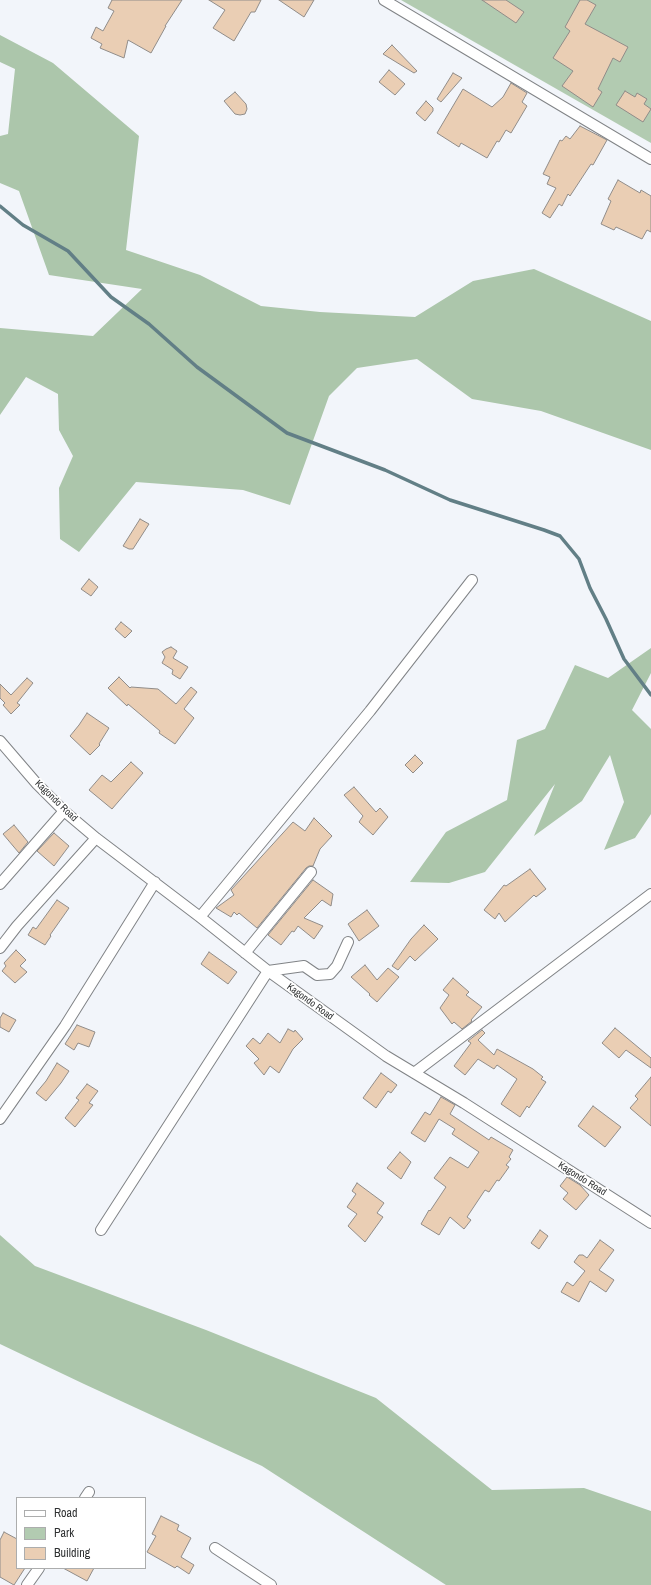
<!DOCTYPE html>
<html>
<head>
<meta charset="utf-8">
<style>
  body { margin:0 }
  #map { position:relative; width:651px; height:1585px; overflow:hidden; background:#f2f5fa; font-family:"Archivo Narrow",sans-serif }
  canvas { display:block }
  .legend { position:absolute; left:16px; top:1497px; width:130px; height:72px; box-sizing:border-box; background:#fff; border:1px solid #acadad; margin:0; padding:5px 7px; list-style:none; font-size:12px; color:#2f3132 }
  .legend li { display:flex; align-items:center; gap:8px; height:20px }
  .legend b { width:20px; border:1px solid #acadad }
</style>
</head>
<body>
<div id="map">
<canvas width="651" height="1585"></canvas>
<ul class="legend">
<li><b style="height:5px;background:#fff"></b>Road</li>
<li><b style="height:11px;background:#b2cbb1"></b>Park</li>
<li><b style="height:11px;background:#eaceb4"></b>Building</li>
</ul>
</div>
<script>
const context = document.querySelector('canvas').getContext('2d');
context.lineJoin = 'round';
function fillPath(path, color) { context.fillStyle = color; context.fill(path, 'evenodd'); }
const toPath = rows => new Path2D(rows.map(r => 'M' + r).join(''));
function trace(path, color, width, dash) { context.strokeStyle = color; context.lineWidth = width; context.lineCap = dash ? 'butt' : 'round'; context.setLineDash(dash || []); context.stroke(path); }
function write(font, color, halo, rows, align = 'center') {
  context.font = font + ' "Archivo Narrow",sans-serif'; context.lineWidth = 3.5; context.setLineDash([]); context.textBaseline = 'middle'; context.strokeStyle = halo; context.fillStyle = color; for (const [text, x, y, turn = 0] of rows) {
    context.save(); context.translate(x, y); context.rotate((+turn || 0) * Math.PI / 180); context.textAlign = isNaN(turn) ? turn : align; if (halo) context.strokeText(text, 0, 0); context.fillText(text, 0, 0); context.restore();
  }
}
const green = toPath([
  [401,0,651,0,651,143]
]);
const forest = toPath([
  [0,35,53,63,139,136,126,250,200,275,261,306,320,312,415,317,473,281,534,269,651,321,651,450,541,411,472,399,417,359,357,368,329,396,290,505,243,490,136,482,79,552,60,539,59,488,73,456,59,430,58,394,26,377,0,415,0,328,93,336,142,289,49,275,19,191,0,183,0,136,8,134,15,69,0,62],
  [651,648,651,673,632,710,651,729,651,814,635,838,604,850,624,802,610,755,582,801,534,836,555,784,485,872,449,883,410,882,446,832,507,800,517,740,545,729,575,665,608,678],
  [0,1235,35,1266,206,1330,376,1398,492,1490,584,1488,651,1511,651,1585,446,1585,262,1466,84,1384,0,1344]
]);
const stream = toPath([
  [0,206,23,225,68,251,111,297,149,324,197,367,287,433,385,470,450,500,544,530,560,536,579,559,590,588,606,619,624,659,651,695]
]);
const building = toPath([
  [112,0,182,0,165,26,166,26,151,53,128,40,124,58,100,48,102,44,91,38,96,27,103,31,114,11,108,8,112,0],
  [209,0,261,0,255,12,251,12,234,41,213,28,225,10,209,0],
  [279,0,314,0,304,17,279,0],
  [482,0,506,0,524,12,516,23,482,0],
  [580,0,587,0,596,5,585,24,628,47,620,62,613,58,598,89,602,92,593,107,562,86,573,71,553,58,570,31,565,27,580,0],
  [392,45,417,71,414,73,383,54,392,45],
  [389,70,405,84,395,95,379,82,389,70],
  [453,73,462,78,441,102,437,99,453,73],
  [511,83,527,93,522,102,527,106,511,133,506,130,499,142,497,141,487,158,461,143,459,147,437,133,463,89,492,107,503,97,511,83],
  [625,91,635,97,637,93,647,99,644,104,651,109,643,122,616,105,625,91],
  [235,92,246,104,247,109,245,114,240,115,235,114,224,101,235,92],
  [426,101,433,108,433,111,425,121,416,113,426,101],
  [580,126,607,140,593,165,591,164,570,196,568,194,562,206,559,204,550,218,542,213,556,188,547,184,550,177,543,174,560,140,562,141,566,136,570,139,580,126],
  [618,180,640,193,641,190,651,196,651,232,647,230,642,239,616,227,614,230,601,224,611,201,608,199,618,180],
  [140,519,149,524,133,549,129,549,123,546,140,519],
  [89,579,98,587,91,596,81,589,89,579],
  [121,622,132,631,125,638,115,629,121,622],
  [171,647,177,651,173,658,188,667,180,679,172,674,173,670,162,663,165,657,162,652,166,649,171,647],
  [119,677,130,688,131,687,158,689,176,704,191,687,197,692,184,709,194,718,175,744,159,733,160,731,128,704,127,706,108,688,119,677],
  [27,678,33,683,17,703,20,705,11,714,3,705,5,703,0,698,0,684,11,695,27,678],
  [87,713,109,728,99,744,100,745,90,755,70,736,79,725,87,713],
  [415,755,423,763,413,773,405,765,415,755],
  [131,762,143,773,112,809,89,790,102,775,111,782,131,762],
  [354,787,376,812,380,808,388,817,373,835,359,822,363,816,344,795,354,787],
  [314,818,332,836,320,849,313,866,309,866,306,868,257,928,239,913,237,915,234,912,231,917,216,908,234,895,231,890,293,822,305,831,314,818],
  [14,825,28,842,19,853,3,834,14,825],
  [54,833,69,846,54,866,37,851,54,833],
  [530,869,546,889,536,897,534,895,505,922,499,913,495,919,484,910,504,885,506,886,530,869],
  [313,880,333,894,331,906,322,900,304,918,323,926,314,939,298,926,294,932,292,931,281,945,268,935,313,880],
  [57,900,69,908,50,935,51,936,45,945,28,935,33,927,36,929,57,900],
  [367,910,379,926,359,941,348,924,367,910],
  [424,925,438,939,415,961,410,956,398,970,392,966,411,939,424,925],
  [16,950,26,960,20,966,27,972,15,983,2,971,6,966,4,963,16,950],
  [209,952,237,972,228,984,201,964,209,952],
  [365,965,377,980,388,968,399,977,377,1002,369,995,370,994,351,977,365,965],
  [453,978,469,992,466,995,482,1007,471,1020,472,1021,462,1029,454,1022,452,1024,440,1008,449,995,443,990,453,978],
  [3,1013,16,1020,9,1032,0,1027,0,1018,3,1013],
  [77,1025,95,1032,89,1047,78,1043,74,1050,65,1044,77,1025],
  [615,1028,651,1058,651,1068,626,1050,619,1058,602,1043,615,1028],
  [288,1029,294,1032,295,1030,303,1039,293,1049,279,1073,270,1066,264,1075,254,1063,259,1059,246,1046,253,1038,260,1044,268,1033,280,1043,288,1029],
  [482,1030,485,1033,478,1040,494,1055,497,1049,533,1069,543,1077,541,1079,546,1082,529,1108,527,1106,520,1117,501,1104,517,1079,497,1065,494,1069,478,1059,465,1075,454,1066,471,1043,468,1041,482,1030],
  [57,1063,69,1071,61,1083,46,1101,36,1093,46,1081,57,1063],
  [381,1073,397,1085,391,1093,388,1091,376,1108,363,1098,381,1073],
  [651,1077,651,1126,630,1108,638,1099,635,1096,651,1077],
  [87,1084,98,1091,89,1103,93,1105,75,1127,65,1118,79,1100,76,1098,87,1084],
  [441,1097,455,1105,450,1114,489,1140,491,1137,513,1150,509,1157,511,1159,506,1165,509,1167,499,1181,497,1180,489,1192,485,1190,467,1217,471,1220,464,1229,450,1217,439,1235,421,1224,429,1210,430,1211,446,1187,434,1178,450,1157,468,1168,479,1152,452,1134,455,1129,439,1119,425,1142,411,1133,425,1112,430,1115,441,1097],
  [593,1106,621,1127,605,1147,578,1126,593,1106],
  [400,1152,411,1162,401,1179,387,1168,400,1152],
  [567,1177,580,1185,589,1195,576,1210,563,1199,568,1193,560,1186,567,1177],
  [357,1183,384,1203,377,1213,383,1217,365,1242,348,1226,357,1214,347,1207,356,1194,352,1191,357,1183],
  [540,1230,548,1236,539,1249,531,1243,540,1230],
  [600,1240,614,1250,599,1270,614,1280,606,1292,590,1281,579,1302,561,1292,567,1282,573,1286,585,1271,574,1262,579,1255,583,1255,587,1258,600,1240],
  [161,1516,179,1525,177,1530,191,1538,181,1557,194,1565,189,1574,177,1566,175,1568,147,1552,156,1536,152,1534,161,1516],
  [4,1532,17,1539,17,1568,25,1568,14,1585,0,1577,0,1540,4,1532],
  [63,1568,94,1568,87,1581,63,1568]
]);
const street = toPath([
  [384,0,651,159],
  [0,741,37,784,64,811,96,838,200,917,268,971,386,1056,464,1103,651,1223],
  [0,884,64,811],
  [200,917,370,711,472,580],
  [0,948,17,926,96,838],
  [245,953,311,872],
  [414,1073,651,894],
  [0,1119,65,1026,155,882],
  [101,1230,268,971,304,966,317,975,330,974,337,966,348,942],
  [85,1498,89,1492],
  [215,1548,271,1585],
  [27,1585,39,1568]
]);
const streetNames = [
  ["Kagondo Road",56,801,44],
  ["Kagondo Road",310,1002,36],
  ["Kagondo Road",582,1179,32]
];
fillPath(green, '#b2cbb1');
fillPath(forest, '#acc6ab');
trace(stream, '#627f86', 3.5);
fillPath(building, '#eaceb4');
trace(building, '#908c89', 1);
trace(street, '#808386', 12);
trace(street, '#fff', 10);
write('10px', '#2f3132', '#fff', streetNames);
</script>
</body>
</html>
